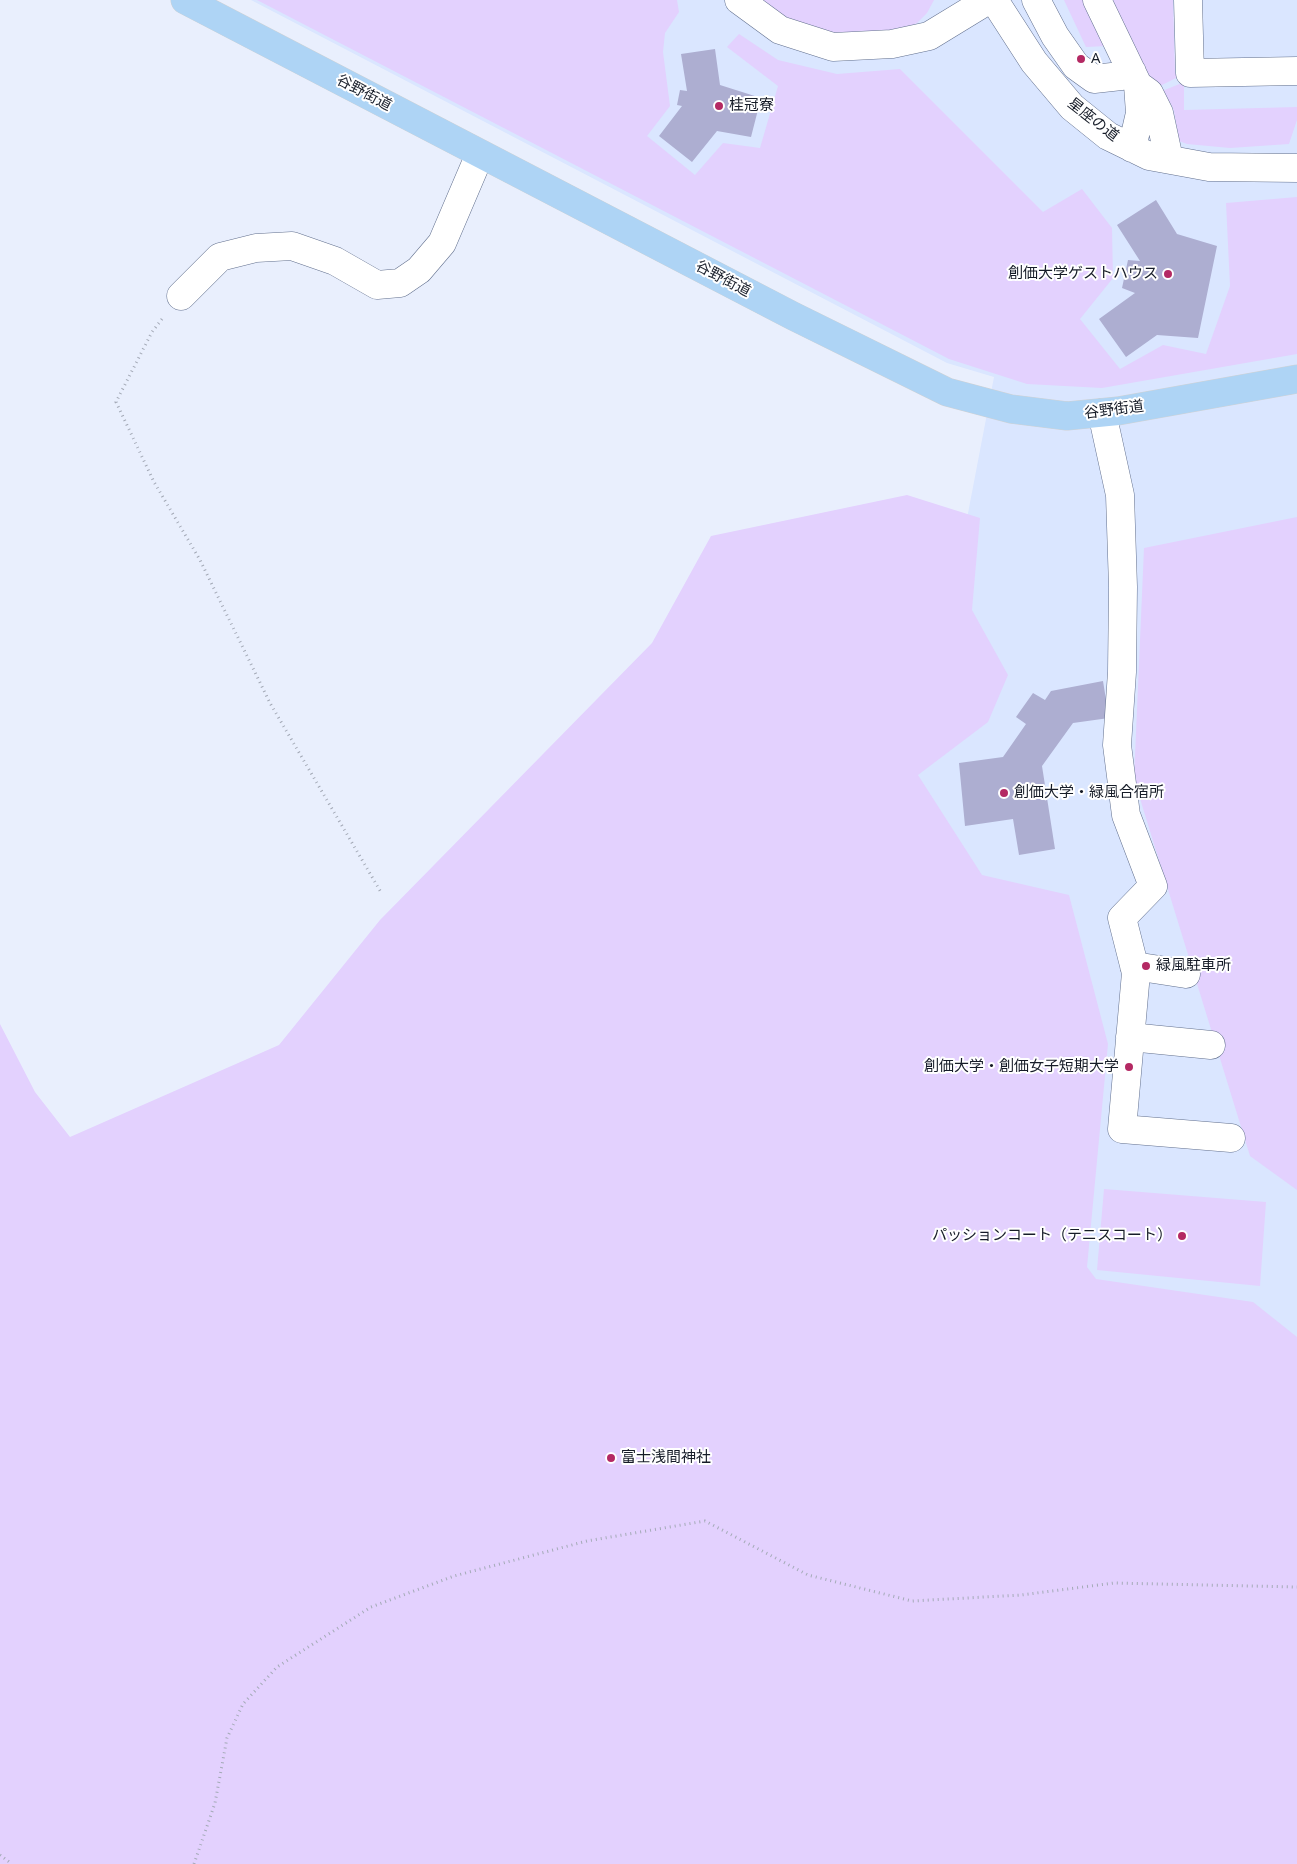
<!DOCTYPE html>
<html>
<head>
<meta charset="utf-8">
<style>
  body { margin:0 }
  canvas { display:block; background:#e9effd }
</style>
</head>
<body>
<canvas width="1297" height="1864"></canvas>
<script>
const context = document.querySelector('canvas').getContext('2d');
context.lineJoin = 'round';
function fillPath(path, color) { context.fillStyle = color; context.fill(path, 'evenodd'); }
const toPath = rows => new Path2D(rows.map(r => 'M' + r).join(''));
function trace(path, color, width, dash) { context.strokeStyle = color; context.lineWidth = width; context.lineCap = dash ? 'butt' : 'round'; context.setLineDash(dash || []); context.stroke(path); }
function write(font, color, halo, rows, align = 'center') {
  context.font = font + ' "Open Sans","Noto Sans JP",sans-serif'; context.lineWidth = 4; context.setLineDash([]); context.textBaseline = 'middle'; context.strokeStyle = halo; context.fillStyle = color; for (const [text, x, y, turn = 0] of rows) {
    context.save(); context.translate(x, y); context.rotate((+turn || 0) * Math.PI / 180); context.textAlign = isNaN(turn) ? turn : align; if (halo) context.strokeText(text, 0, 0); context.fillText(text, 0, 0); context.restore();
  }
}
const built = toPath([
  [251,0,1297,0,1297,1573,1120,1530,918,775,994,377,947,363]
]);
const green = toPath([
  [257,0,677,0,679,12,665,33,663,52,670,106,647,136,695,175,723,143,760,148,778,86,727,47,739,34,778,60,837,74,900,69,1043,212,1082,189,1112,228,1113,278,1080,319,1120,369,1163,345,1206,354,1230,286,1226,203,1297,197,1297,354,1102,388,1027,384,949,359],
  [760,0,934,0,927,13,917,23,905,29,832,37,795,23],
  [1064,0,1086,0,1107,46,1086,47],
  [1113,0,1173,0,1175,73,1178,77,1158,87,1150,81,1122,29],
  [1182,83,1184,86,1184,110,1297,107,1297,120,1289,144,1230,148,1187,144,1179,141,1174,111,1171,104,1162,91],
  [907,495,980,518,972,610,1008,675,988,722,918,775,982,875,1069,895,1108,1044,1087,1267,1096,1279,1253,1302,1297,1337,1297,1864,0,1864,0,1024,35,1092,70,1137,279,1045,380,920,652,643,711,536],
  [1297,517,1297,1190,1250,1156,1134,779,1144,548],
  [1104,1189,1266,1202,1260,1286,1097,1270]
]);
const building = toPath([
  [715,49,720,85,761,98,751,137,717,131,692,162,659,136,682,106,677,105,680,90,687,91,681,54],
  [1156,200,1177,234,1217,246,1198,338,1157,335,1126,357,1099,319,1135,293,1122,288,1128,260,1140,261,1117,225],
  [1103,681,1109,718,1073,723,1042,766,1055,849,1019,855,1013,819,965,826,959,763,1003,757,1026,724,1016,717,1033,693,1045,700,1051,691]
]);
const path = toPath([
  [162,319,152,332,116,402,154,482,200,560,270,703,382,894],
  [0,1855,12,1864],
  [194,1864,215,1803,227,1738,243,1704,277,1667,371,1607,454,1576,587,1541,705,1521,808,1575,912,1601,1021,1595,1114,1583,1297,1587]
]);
const minor = toPath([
  [739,0,780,30,833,47,892,44,929,36,988,0],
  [994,0,1034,62,1072,107,1108,136,1149,156,1209,167,1297,168],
  [1036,0,1055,36,1076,66,1094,79,1121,76,1132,72],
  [1097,0,1138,85,1149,93,1159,113,1169,159],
  [1188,0,1190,73,1297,71],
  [1132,148,1140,113,1138,85],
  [181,296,220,257,256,248,292,246,335,261,377,285,400,283,419,270,442,243,480,154],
  [1102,413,1120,495,1123,587,1122,672,1117,745,1126,815,1153,886,1122,918,1136,973,1122,1129,1231,1138],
  [1134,966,1186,974],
  [1130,1037,1211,1045]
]);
const major = toPath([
  [185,0,793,316,947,392,1011,409,1067,416,1118,411,1297,379]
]);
const markers = [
  [1081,59,5,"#b42963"],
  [719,106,5,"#b42963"],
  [1168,274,5,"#b42963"],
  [1004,793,5,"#b42963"],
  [1146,966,5,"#b42963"],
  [1129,1067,5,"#b42963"],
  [1182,1236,5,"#b42963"],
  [611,1458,5,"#b42963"]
];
const poiNames = [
  ["A",1091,59],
  ["桂冠寮",729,106],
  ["創価大学ゲストハウス",1158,274,"right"],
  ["創価大学・緑風合宿所",1014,793],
  ["緑風駐車所",1156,966],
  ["創価大学・創価女子短期大学",1119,1067,"right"],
  ["パッションコート（テニスコート）",1172,1236,"right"],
  ["富士浅間神社",621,1458]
];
const streetNames = [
  ["谷野街道",364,93,28],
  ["星座の道",1093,120,38],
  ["谷野街道",723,279,28],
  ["谷野街道",1114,410,-7]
];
fillPath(built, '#dae6ff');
fillPath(green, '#e3d1fe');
fillPath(building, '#adaed1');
trace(minor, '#62708e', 29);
trace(major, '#d0d2d4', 29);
trace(path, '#a4aab7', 3, [1, 4]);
trace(minor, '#fff', 28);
trace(major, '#aed4f5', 28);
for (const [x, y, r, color] of markers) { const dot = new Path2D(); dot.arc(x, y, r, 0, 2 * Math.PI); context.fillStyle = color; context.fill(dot); trace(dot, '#fff', 2); }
write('15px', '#161c28', '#fff', poiNames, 'left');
write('15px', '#161c28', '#fff', streetNames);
</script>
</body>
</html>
